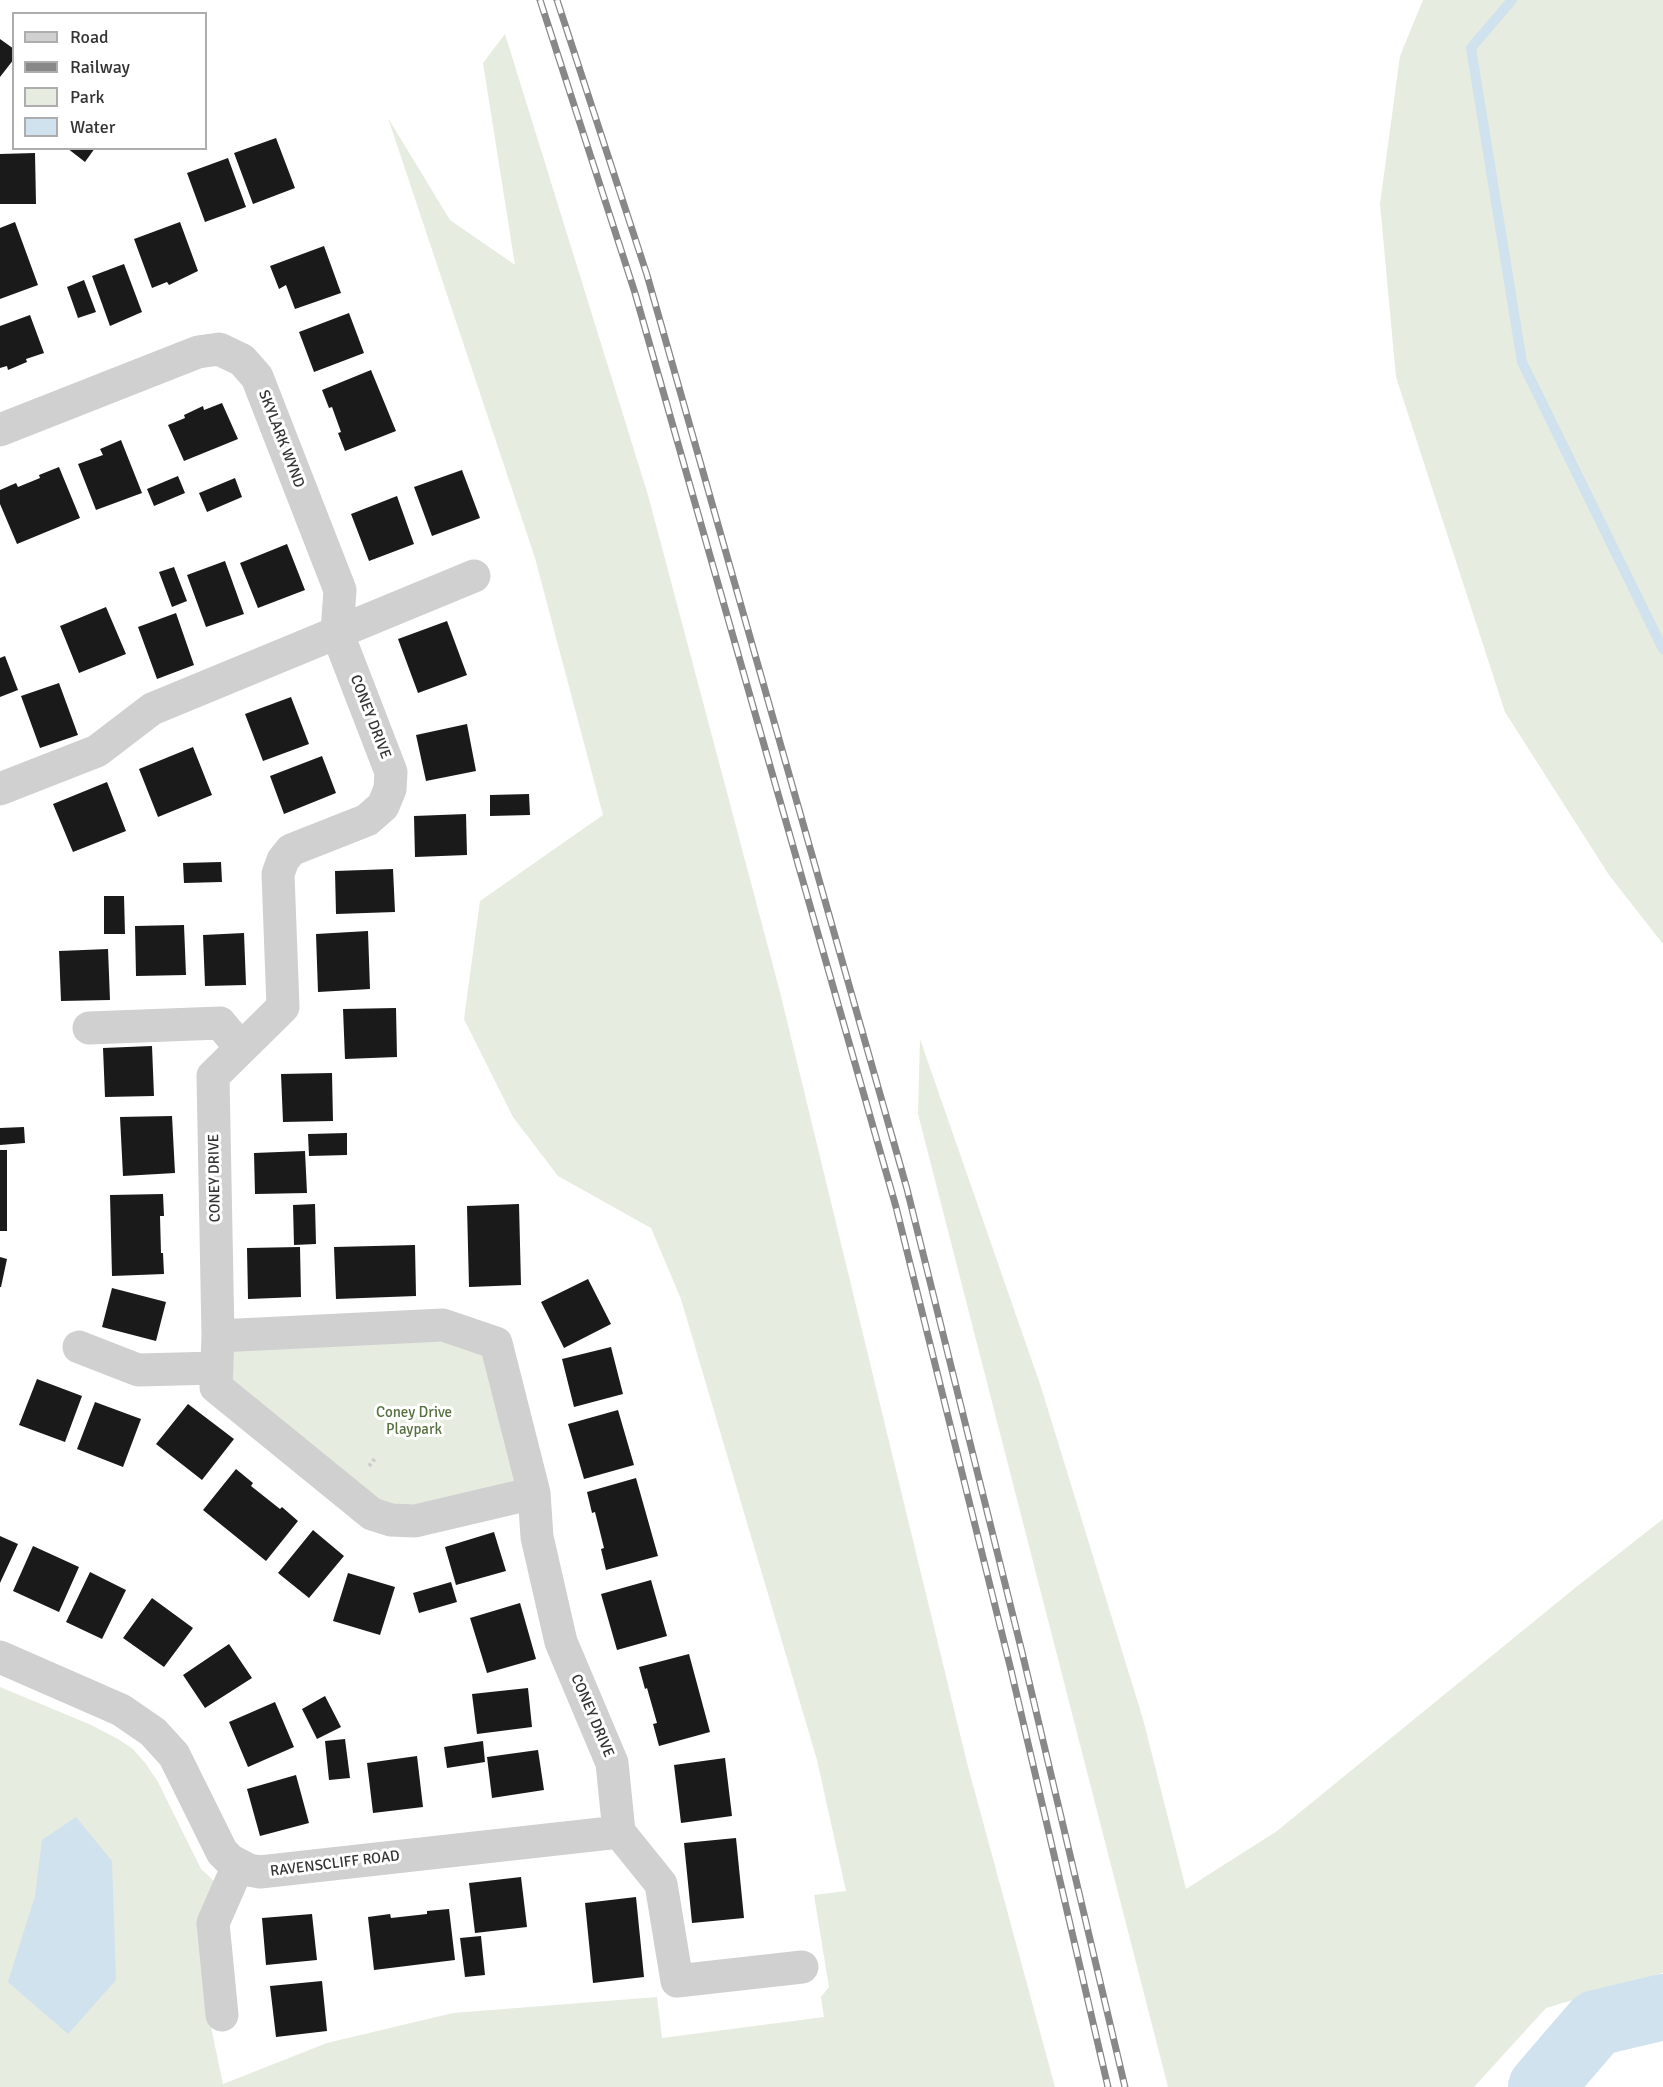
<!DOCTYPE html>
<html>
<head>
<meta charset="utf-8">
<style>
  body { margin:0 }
  #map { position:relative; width:1663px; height:2087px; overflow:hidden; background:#fff; font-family:Signika,sans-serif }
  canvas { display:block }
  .legend { position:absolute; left:12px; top:12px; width:195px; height:138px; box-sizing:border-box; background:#fff; border:2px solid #adadad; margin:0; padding:8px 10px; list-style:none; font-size:18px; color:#333 }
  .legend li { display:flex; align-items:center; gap:12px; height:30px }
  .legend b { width:30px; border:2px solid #adadad }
</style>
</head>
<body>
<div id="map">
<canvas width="1663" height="2087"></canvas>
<ul class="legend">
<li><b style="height:8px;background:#d0d0d0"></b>Road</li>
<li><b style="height:8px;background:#888"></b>Railway</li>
<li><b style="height:16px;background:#e6ecdf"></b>Park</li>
<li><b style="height:16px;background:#cfe2ee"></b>Water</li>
</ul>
</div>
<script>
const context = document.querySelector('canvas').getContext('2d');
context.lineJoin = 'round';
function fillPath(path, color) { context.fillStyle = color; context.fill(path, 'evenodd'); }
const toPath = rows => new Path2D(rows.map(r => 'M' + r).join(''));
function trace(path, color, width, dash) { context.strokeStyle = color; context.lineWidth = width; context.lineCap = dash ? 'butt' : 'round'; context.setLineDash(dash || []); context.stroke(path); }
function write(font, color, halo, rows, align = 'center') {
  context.font = font + ' Signika,sans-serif'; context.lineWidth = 6; context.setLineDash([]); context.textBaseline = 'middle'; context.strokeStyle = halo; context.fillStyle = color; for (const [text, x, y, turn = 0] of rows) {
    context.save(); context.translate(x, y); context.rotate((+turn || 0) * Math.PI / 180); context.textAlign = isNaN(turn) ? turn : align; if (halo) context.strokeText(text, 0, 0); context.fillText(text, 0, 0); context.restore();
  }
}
const green = toPath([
  [1423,0,1663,0,1663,944,1609,875,1505,712,1396,377,1380,204,1400,56],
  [505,34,648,495,780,992,967,1763,1055,2087,0,2087,0,1687,89,1724,118,1739,133,1749,146,1764,158,1782,201,1869,215,1882,199,1923,211,2027,223,2084,327,2043,453,2013,657,1997,662,2038,824,2017,821,1997,829,1987,814,1895,846,1891,817,1760,681,1299,651,1228,558,1176,513,1117,464,1019,480,901,603,815,535,558,388,118,450,220,515,265,483,63],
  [920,1039,1041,1387,1143,1719,1186,1889,1277,1831,1575,1588,1663,1519,1663,1973,1546,2008,1474,2087,1168,2087,918,1114],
  [218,1336,496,1343,534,1493,391,1520,216,1387]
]);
const water = toPath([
  [76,1817,112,1861,116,1980,68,2034,8,1982,35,1896,42,1840]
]);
const stream = toPath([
  [1512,0,1471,48,1522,362,1663,649]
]);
const river = toPath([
  [1541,2087,1596,2023,1663,2007]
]);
const building = toPath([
  [0,39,14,49,14,59,0,77],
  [276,138,295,188,253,204,234,153],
  [67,148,95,148,85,162],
  [35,153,36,204,0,204,0,154],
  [228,158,246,207,205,222,187,173],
  [15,222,38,285,0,299,0,228],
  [180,222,198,271,169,285,167,282,152,288,134,239],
  [324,246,341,293,295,309,286,285,279,289,270,266],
  [124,264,142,312,110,326,92,276],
  [84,280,96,312,78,318,67,287],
  [349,313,364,353,314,372,299,332],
  [30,315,44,353,26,359,27,362,8,370,7,366,0,368,0,326],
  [371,370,396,431,345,451,338,433,341,432,332,407,329,408,322,390],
  [222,403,238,439,184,461,168,425,185,418,184,415,203,406,204,410],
  [121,440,142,493,96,510,78,464,103,455,100,449],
  [59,467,80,518,17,544,0,504,0,490,16,483,18,487,40,478,39,475],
  [462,470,480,518,432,536,414,487],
  [178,476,185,493,154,506,147,489],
  [235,478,242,497,207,512,199,493],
  [397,496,414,544,369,561,351,514],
  [287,544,305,590,258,608,240,563],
  [225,561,244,614,206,627,187,575],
  [174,567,187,601,172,607,159,572],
  [106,607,126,654,79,673,60,626],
  [176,613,194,665,157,679,138,627],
  [447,621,467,675,418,693,398,639],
  [5,656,18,690,0,697,0,658],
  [59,683,78,735,40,748,21,696],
  [291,697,309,744,263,761,245,714],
  [467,724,476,771,426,781,416,735],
  [193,747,212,795,158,817,139,769],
  [322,756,336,793,284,814,270,776],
  [107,782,126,831,73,852,53,804],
  [529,794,530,815,490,816,490,795],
  [466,814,467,855,415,857,414,816],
  [221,862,222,882,184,883,183,863],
  [393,869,395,912,336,914,335,871],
  [104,896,124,896,125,934,104,934],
  [184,925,186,975,136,976,135,926],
  [368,931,370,989,318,992,316,934],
  [244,933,246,985,205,986,203,935],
  [108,949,110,1000,61,1001,59,951],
  [396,1008,397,1057,345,1059,343,1009],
  [152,1046,154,1096,105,1097,103,1048],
  [332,1073,333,1121,283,1122,281,1074],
  [172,1116,175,1173,123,1176,120,1117],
  [24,1127,25,1143,0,1145,0,1128],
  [347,1133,347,1155,309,1156,308,1134],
  [0,1150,7,1150,7,1231,0,1231],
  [305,1151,307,1193,255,1194,254,1153],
  [163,1194,164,1216,160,1216,161,1253,163,1253,164,1274,112,1276,110,1195],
  [315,1204,316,1244,294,1245,293,1205],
  [519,1204,521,1285,469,1287,467,1206],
  [415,1245,416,1296,336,1299,334,1247],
  [300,1247,301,1297,248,1299,247,1248],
  [0,1257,7,1259,1,1287,0,1287],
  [588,1279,611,1324,564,1348,541,1302],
  [112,1288,166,1302,156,1341,102,1327],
  [611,1347,623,1394,574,1407,562,1359],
  [37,1379,82,1396,65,1442,19,1425],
  [95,1402,141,1419,123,1467,77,1449],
  [188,1404,234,1439,202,1480,156,1444],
  [618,1410,634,1465,584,1479,568,1424],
  [236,1469,253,1483,251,1486,280,1509,282,1507,298,1521,266,1561,203,1510],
  [636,1478,658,1556,606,1570,601,1549,604,1548,595,1512,592,1513,587,1492],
  [313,1530,344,1556,309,1598,278,1573],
  [494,1532,506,1571,456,1585,445,1547],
  [0,1536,18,1544,0,1583],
  [33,1546,79,1567,59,1612,13,1591],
  [90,1572,126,1590,102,1639,66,1622],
  [348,1573,395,1587,380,1635,333,1621],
  [651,1580,667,1636,617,1650,601,1594],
  [451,1582,457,1602,419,1613,413,1593],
  [152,1598,193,1628,164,1667,123,1638],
  [520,1603,536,1659,487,1673,470,1618],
  [229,1644,252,1678,205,1708,183,1675],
  [689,1654,710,1732,659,1746,653,1724,657,1723,647,1688,645,1689,639,1667],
  [528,1688,532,1727,477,1734,472,1694],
  [325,1696,341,1727,317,1739,302,1709],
  [275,1702,294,1747,248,1767,229,1722],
  [345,1739,350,1778,329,1780,325,1741],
  [483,1741,485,1762,447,1768,444,1747],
  [538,1750,544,1790,492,1798,487,1757],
  [417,1756,423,1807,373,1813,367,1763],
  [725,1758,732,1816,681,1823,674,1765],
  [296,1775,309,1823,260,1836,247,1789],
  [736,1838,744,1918,692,1923,684,1843],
  [521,1877,527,1927,475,1933,469,1883],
  [636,1897,644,1977,593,1983,585,1903],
  [449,1909,455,1960,374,1970,368,1917,390,1914,391,1918,427,1914,427,1911],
  [312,1914,317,1960,266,1965,262,1918],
  [481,1936,485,1975,465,1977,460,1938],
  [322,1981,327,2031,276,2037,270,1986]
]);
const path = toPath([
  [369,1466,376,1457]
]);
const minor = toPath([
  [0,430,198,352,219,349,242,360,257,377,340,590,337,632,391,772,390,789,383,806,367,820,291,850,283,860,278,874,283,1007,213,1076,218,1336,443,1325,496,1343,534,1493,537,1537,561,1642,612,1763,619,1832,661,1884,677,1981,802,1967],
  [0,789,97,751,152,709,474,576],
  [89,1028,220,1023,241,1048],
  [218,1336,216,1387,372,1514,391,1520,415,1521,534,1493],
  [79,1347,138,1370,217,1368],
  [0,1657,121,1710,153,1732,174,1755,222,1852,230,1860,249,1870,260,1872,619,1832],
  [222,2015,213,1923,238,1866]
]);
const rail = toPath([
  [540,0,635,293,896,1207,1011,1670,1108,2087],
  [557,0,647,275,907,1189,1022,1652,1125,2087]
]);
const streetNames = [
  ["SKYLARK WYND",281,439,69],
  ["CONEY DRIVE",370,717,69],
  ["CONEY DRIVE",215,1178,-91],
  ["CONEY DRIVE",592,1716,67],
  ["RAVENSCLIFF ROAD",335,1864,-7]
];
const parkNames = [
  ["Coney Drive",414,1413],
  ["Playpark",414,1430]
];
fillPath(green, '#e6ecdf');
fillPath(water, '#cfe2ee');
trace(stream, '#cfe2ee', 10);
trace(river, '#cfe2ee', 66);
fillPath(building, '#1a1a1a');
trace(path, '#cdcdcd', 4, [3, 3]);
trace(minor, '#d0d0d0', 33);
trace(rail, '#888', 7);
trace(rail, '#fff', 4.5, [14]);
write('15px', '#333', '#fff', streetNames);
write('15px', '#56703f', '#fff', parkNames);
</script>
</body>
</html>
